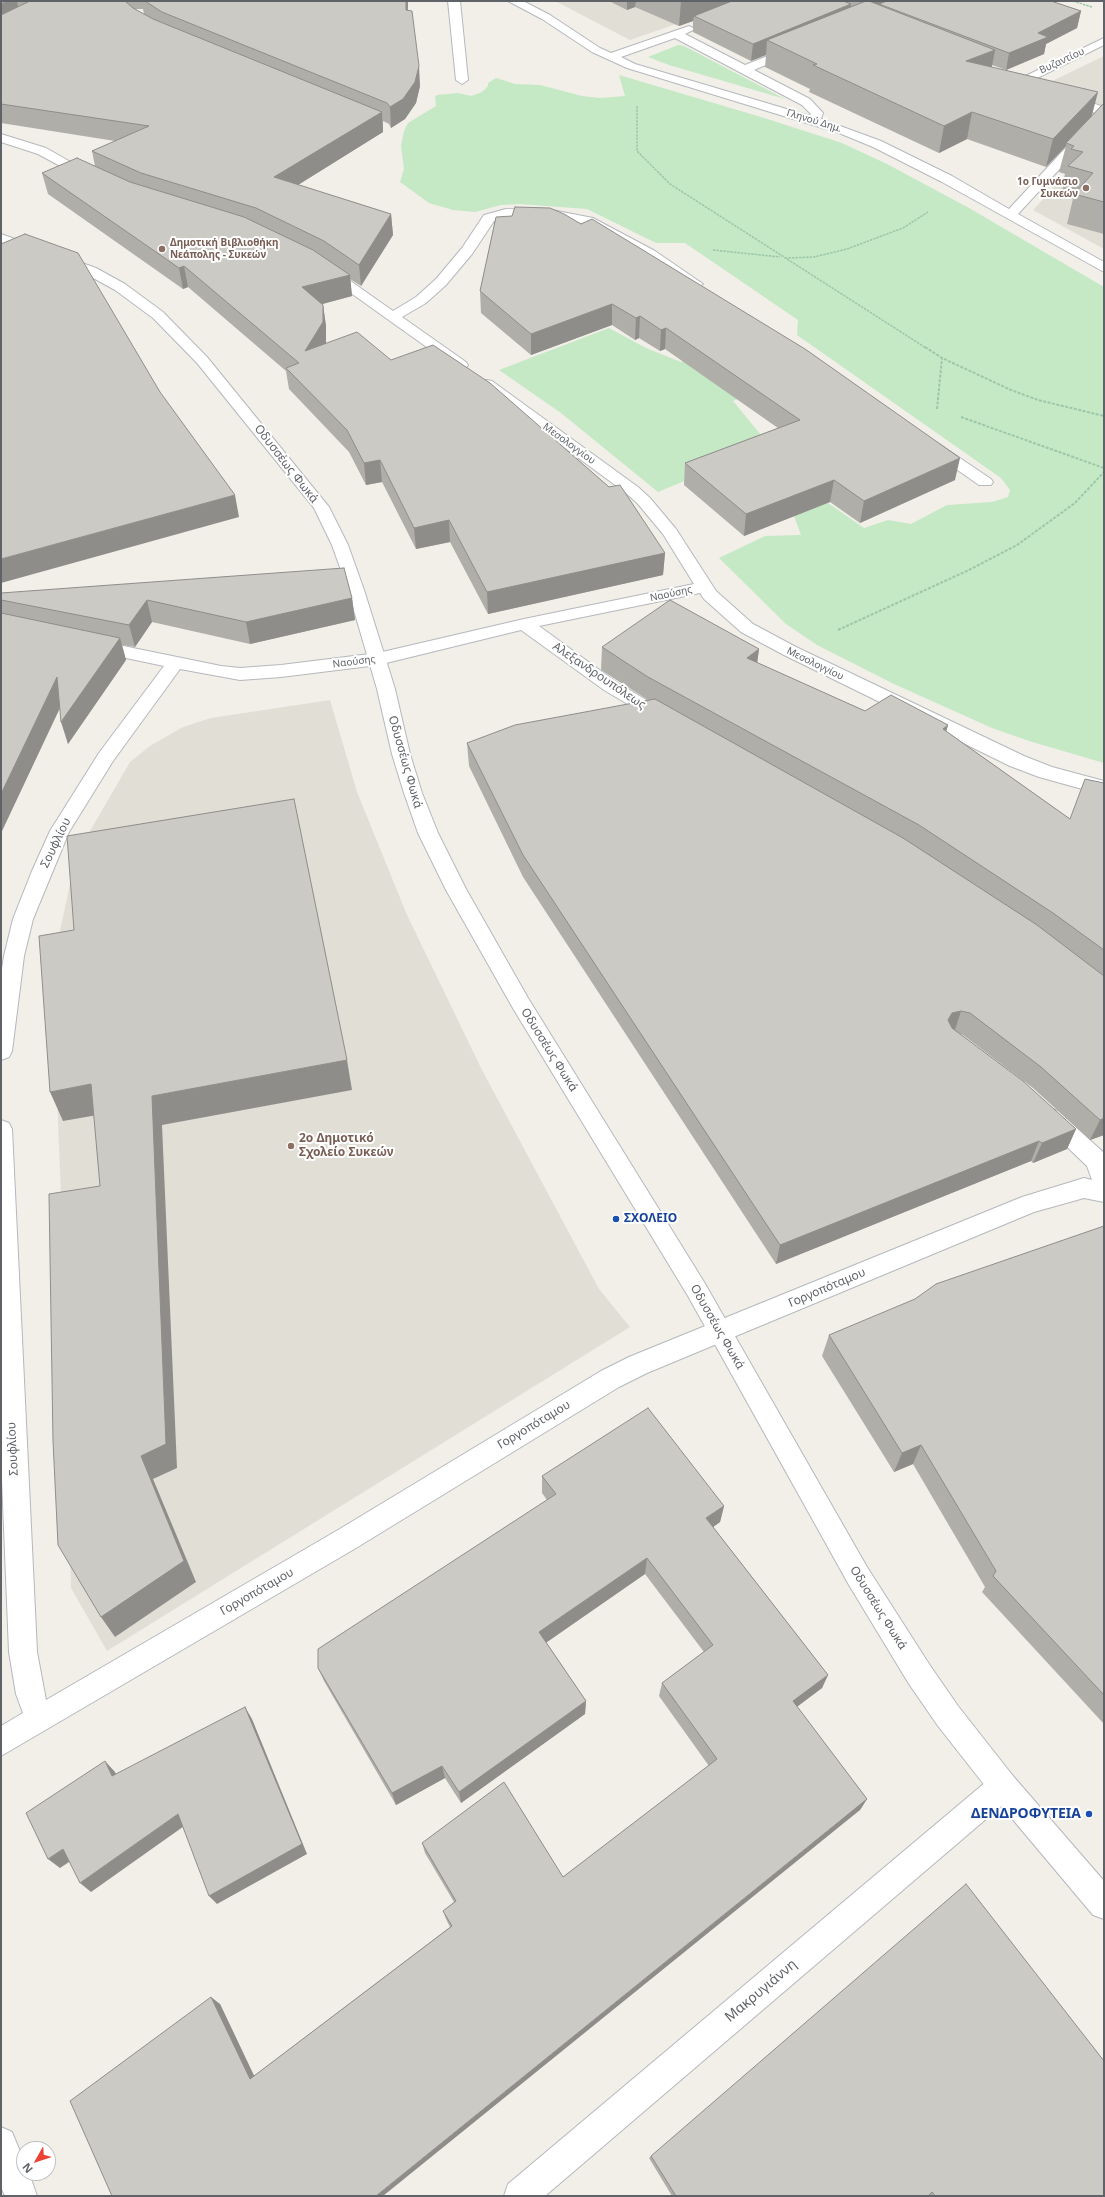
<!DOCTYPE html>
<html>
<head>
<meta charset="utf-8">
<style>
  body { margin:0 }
  #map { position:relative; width:1105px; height:2197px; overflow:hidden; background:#f1efe8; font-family:"Noto Sans",sans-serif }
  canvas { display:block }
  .frame { position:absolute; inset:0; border:2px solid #5f6368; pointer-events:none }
  .north { position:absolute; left:16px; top:2141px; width:40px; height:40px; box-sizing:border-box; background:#fff; border:1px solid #bfc1c3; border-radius:50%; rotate:231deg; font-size:11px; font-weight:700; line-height:16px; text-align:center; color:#5f6368 }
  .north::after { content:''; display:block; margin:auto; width:14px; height:18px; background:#ea4335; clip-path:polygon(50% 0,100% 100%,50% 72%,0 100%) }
</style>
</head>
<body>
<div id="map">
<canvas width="1105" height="2197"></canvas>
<div class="frame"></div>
<div class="north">N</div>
</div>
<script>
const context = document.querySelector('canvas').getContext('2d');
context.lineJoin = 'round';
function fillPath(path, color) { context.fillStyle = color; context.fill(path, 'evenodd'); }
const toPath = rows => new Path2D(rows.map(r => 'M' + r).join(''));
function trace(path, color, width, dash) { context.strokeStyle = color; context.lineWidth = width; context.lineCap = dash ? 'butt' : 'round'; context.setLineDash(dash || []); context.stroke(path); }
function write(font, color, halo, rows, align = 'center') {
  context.font = font + ' "Noto Sans",sans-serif'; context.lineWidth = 4; context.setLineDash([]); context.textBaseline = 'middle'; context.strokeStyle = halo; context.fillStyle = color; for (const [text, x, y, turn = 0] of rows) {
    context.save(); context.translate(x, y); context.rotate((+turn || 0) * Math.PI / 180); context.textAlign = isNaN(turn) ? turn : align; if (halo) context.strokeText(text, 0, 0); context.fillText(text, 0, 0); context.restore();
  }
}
const education = toPath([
  [555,1,735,1,708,13,630,40],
  [1104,56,1104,106,1046,84],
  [1104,133,1104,249,1033,210],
  [330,700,357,792,407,915,482,1070,599,1289,630,1327,107,1651,71,1588,62,1222,52,967,74,866,90,831,130,762,150,746,183,727,211,718]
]);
const green = toPath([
  [678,45,684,46,785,99,669,65,648,57],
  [619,75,761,117,842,143,887,164,969,208,1104,287,1104,763,1029,741,992,728,894,684,817,645,786,624,719,558,765,536,801,535,790,505,725,464,658,492,561,413,499,370,609,328,646,348,681,362,750,334,747,394,733,401,802,485,864,528,888,520,911,524,947,505,992,502,1008,497,1010,490,1001,478,797,335,798,320,685,243,656,243,587,209,519,204,501,205,475,212,453,210,429,203,400,182,404,169,401,146,404,131,408,123,436,106,435,97,437,95,458,93,471,96,482,92,488,86,488,83,496,78,515,84,540,85,582,96,600,98,625,96]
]);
const pathFar1 = toPath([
  [1073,1,1092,7],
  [637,106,637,151,670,184,926,348],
  [713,250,780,257],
  [785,258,814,257,847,249,903,228,928,212]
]);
const path = toPath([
  [925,347,942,358,1011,390,1038,400,1104,416],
  [937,409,942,358],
  [961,417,1104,468],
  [838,630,969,570,1017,545,1075,503,1104,472]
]);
const minor = toPath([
  [448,1,460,1,468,80,462,84,456,80,448,1],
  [508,1,523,1,550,15,600,48,611,53,689,26,695,29,685,34,745,65,788,48,796,48,798,50,796,52,754,70,810,99,823,113,821,119,881,141,952,176,1009,209,1096,115,1093,112,1061,101,1059,98,1061,95,1069,95,1101,106,1104,108,1104,121,1018,214,1104,262,1104,272,942,182,873,147,839,133,627,68,592,52,542,19,508,1],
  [675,38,802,105,811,114,810,116,635,64,621,57,675,38],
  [1104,38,1104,45,1023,85,1019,86,1013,82,1104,38],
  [1,134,46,148,97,177,96,180,86,180,38,154,1,142,1,134],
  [506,209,552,210,593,218,655,251,703,284,696,288,691,287,645,257,584,224,552,218,507,217,494,221,472,254,446,285,426,303,402,317,466,362,468,365,466,368,461,369,456,368,320,271,322,268,332,268,393,311,416,297,436,279,462,248,484,215,506,209],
  [487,380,492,381,638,487,650,498,676,529,716,591,753,624,796,647,1024,756,1052,767,1104,781,1104,795,1039,777,1010,766,784,655,741,632,704,599,700,593,539,626,616,682,668,713,671,717,668,721,662,723,656,721,604,690,521,630,378,665,281,677,240,680,180,669,113,761,69,832,33,919,24,956,12,1051,9,1057,1,1060,1,975,4,956,13,919,32,871,50,831,99,753,164,666,88,650,85,646,88,642,94,640,221,666,240,668,281,665,378,653,524,619,694,584,663,534,638,504,626,493,482,387,480,384,482,381,487,380],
  [934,442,939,444,991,479,993,482,991,485,979,485,929,450,926,447,929,444,934,442],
  [1050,1108,1058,1111,1103,1152,1104,1202,1084,1198,1034,1212,647,1373,619,1387,356,1548,1,1756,1,1726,23,1713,16,1694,9,1652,1,1454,1,1120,9,1123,12,1129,37,1652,46,1700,338,1530,601,1371,629,1357,1022,1197,1084,1178,1092,1180,1087,1166,1042,1123,1039,1117,1042,1111,1050,1108],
  [1003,1772,1013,1776,1017,1786,1013,1796,545,2196,504,2196,508,2184,993,1776,1003,1772]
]);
const tertiary = toPath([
  [1,234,96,268,125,284,163,312,207,357,329,507,348,545,364,590,395,689,410,754,422,793,438,833,466,889,528,998,704,1282,867,1567,929,1664,958,1706,1013,1776,1104,1881,1104,1919,1093,1915,993,1796,938,1726,909,1684,849,1585,688,1296,514,1010,446,890,418,833,404,793,392,754,377,689,348,590,332,545,314,508,197,363,153,318,115,290,86,274,1,243,1,234],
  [1,2127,12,2132,24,2161,24,2173,29,2173,37,2196,5,2196,1,2187,1,2127]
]);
const wall = toPath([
  [1,1,408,1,408,10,420,86,416,103,405,119,391,128,389,124,383,121,383,132,298,185,391,214,393,235,361,286,350,279,352,296,322,304,323,305,326,326,325,344,391,360,665,553,663,575,488,614,450,542,416,549,382,482,366,485,349,452,289,389,286,371,188,287,183,289,48,194,42,173,95,166,92,151,115,141,1,123],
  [135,9,143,9,144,14],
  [609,1,1051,1,1081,11,1077,28,1046,44,1044,54,1006,70,992,65,992,67,1092,116,1104,103,1104,234,1067,224,1073,199,1061,196,1065,178,1064,178,1065,174,1059,172,1066,146,1046,167,967,139,939,153,809,92,810,89,765,67,766,55,751,61,693,32,693,21,679,26,635,7,627,10],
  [496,217,955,480,860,523,830,502,744,536,684,485,685,463,778,428,665,349,660,351,639,338,635,340,612,325,531,355,481,313,480,291],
  [1,593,352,598,355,620,250,644,152,622,135,647,122,645,126,660,68,744,60,708,1,833],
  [602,647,759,649,757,663,865,711,948,725,946,731,1070,819,1104,783,1104,1135,1090,1140,1033,1088,963,1035,960,1034,1076,1129,1067,1149,1033,1163,1031,1161,776,1264,523,877,469,766,467,743,648,700,601,670],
  [1104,1226,1104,1724,982,1592,985,1587,913,1464,894,1472,822,1356,829,1335],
  [542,1476,724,1506,720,1522,713,1527,828,1675,822,1688,797,1707,867,1799,860,1810,112,2196,220,2004,254,2076,450,1927,446,1919,443,1911,454,1902,425,1853,422,1843,563,1877,709,1766,659,1696,662,1683,704,1652,645,1574,546,1642,586,1701,585,1714,461,1803,445,1778,396,1805,324,1681,318,1668,547,1500,542,1493],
  [651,2156,1104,2196,672,2196,649,2158]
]);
const shadedWall = toPath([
  [7,1,17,1,20,16,1,26,1,4],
  [406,1,408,1,407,30,406,10],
  [627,1,636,1,635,7,627,10],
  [681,1,744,1,694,16,693,21,679,26],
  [865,1,898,1,879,4,879,9,863,15],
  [851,4,849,21,767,40,766,55,751,61,753,44],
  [1081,11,1077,28,1046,44,1044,54,1006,70,1009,53,1038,33],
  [995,50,990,77,966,61],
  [419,66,420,86,416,103,405,119,391,128,390,107],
  [1098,92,1091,119,1066,143,1066,146,1046,167,1053,139],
  [382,112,383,132,277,198,274,177],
  [972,112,967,139,939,153,944,126],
  [391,214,393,235,361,286,359,265],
  [184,266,188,287,183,289,179,268],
  [350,275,352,296,304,309,302,287],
  [612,304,612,325,531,355,531,334],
  [323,305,326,326,326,343,308,372,305,351],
  [640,316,639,338,635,340,636,318],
  [666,328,665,349,660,351,661,330],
  [960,458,955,480,860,523,864,501],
  [380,460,382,482,366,485,364,463],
  [834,480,830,502,744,536,746,514],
  [235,495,239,517,1,583,1,559],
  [449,520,450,542,416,549,414,528],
  [665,553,663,575,488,614,487,592],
  [352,598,355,620,250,644,246,622],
  [147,600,152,622,135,647,129,625],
  [120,638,126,660,68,744,61,722],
  [759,649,756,672,747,658],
  [57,677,64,699,1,833,1,794],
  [948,725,942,747,943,729],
  [961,1011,954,1033,948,1020,952,1013],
  [347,1060,352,1090,162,1125,177,1468,153,1479,196,1582,115,1637,101,1617,141,1456,152,1096],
  [91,1084,103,1114,63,1121,50,1092],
  [1104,1118,1104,1135,1090,1140,1100,1120],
  [1076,1129,1067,1149,1033,1163,1042,1143],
  [1039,1141,1031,1161,776,1264,780,1245],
  [921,1445,913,1464,894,1472,902,1453],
  [724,1506,720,1522,702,1535,706,1518],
  [647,1558,645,1574,540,1647,539,1632],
  [828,1675,822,1688,787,1714,793,1701],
  [586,1701,585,1714,461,1803,459,1792],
  [245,1707,252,1719,307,1854,217,1904,209,1896],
  [105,1761,115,1772,122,1787,112,1776],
  [442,1766,445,1778,396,1805,392,1793],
  [867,1799,860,1810,383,2196,376,2196],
  [178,1814,187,1824,91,1892,80,1883],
  [63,1849,75,1858,60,1868,48,1859],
  [211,1997,220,2004,258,2084,250,2079]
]);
const building = toPath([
  [1,1,7,1,1,4,1,1],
  [30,1,125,1,133,8,153,19,382,112,274,177,391,214,359,265,324,241,256,208,141,173,92,151,149,126,1,104,1,15,30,1],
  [145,1,406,1,406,10,412,11,419,66,415,82,403,99,390,107,387,103,162,12,145,1],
  [732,1,843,1,851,4,753,44,694,16,732,1],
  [866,1,869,1,995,50,966,61,1098,92,1053,139,972,112,944,126,813,65,817,64,767,40,866,1],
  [887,1,1051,1,1081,11,1038,33,1048,37,1009,53,879,4,887,1],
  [1104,103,1104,202,1074,194,1093,173,1068,166,1083,152,1071,149,1074,146,1066,143,1104,103],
  [77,158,130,182,244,217,313,250,350,275,302,287,323,305,323,322,305,351,357,332,391,360,433,345,490,383,609,487,620,485,665,553,487,592,449,520,414,528,380,460,364,463,347,430,286,368,299,363,184,266,179,268,42,173,77,158],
  [515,207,550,208,564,214,581,224,592,219,805,349,960,458,864,501,834,480,746,514,685,463,800,420,666,328,661,330,640,316,636,318,612,304,531,334,480,291,496,217,512,216,515,207],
  [25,234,78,253,160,392,235,495,1,559,1,244,25,234],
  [344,568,352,598,246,622,147,600,129,625,1,600,1,593,344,568],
  [670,600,759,649,747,658,865,711,891,695,948,725,943,729,1070,819,1085,779,1104,783,1104,950,1053,913,919,825,648,677,602,647,670,600],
  [1,613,120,638,61,722,57,677,1,794,1,613],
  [655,699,903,838,1037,925,1104,976,1104,1118,1100,1120,1041,1067,970,1013,961,1011,952,1013,948,1020,952,1028,1023,1081,1076,1129,1042,1143,1039,1141,780,1245,523,855,467,743,515,725,655,699],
  [294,799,347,1060,152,1096,166,1444,141,1456,184,1561,101,1617,58,1545,53,1441,49,1194,100,1186,91,1084,50,1092,39,936,74,930,67,836,294,799],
  [1104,1226,1104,1695,993,1576,996,1571,921,1445,902,1453,829,1335,915,1299,936,1284,1104,1226],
  [648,1408,724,1506,706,1518,828,1675,793,1701,867,1799,376,2196,112,2196,70,2101,211,1997,250,2079,452,1926,443,1911,456,1901,422,1843,504,1782,563,1877,717,1759,662,1683,713,1645,647,1558,539,1632,586,1701,459,1792,442,1766,392,1793,318,1668,318,1649,556,1494,542,1476,648,1408],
  [245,1707,302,1844,209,1896,178,1814,80,1883,63,1849,48,1859,26,1813,105,1761,112,1776,245,1707],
  [966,1884,1104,2061,1104,2196,935,2196,932,2192,928,2196,676,2196,651,2156,966,1884]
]);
const markers = [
  [1086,188,4,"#8d6e63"],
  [162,249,4,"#8d6e63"],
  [291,1146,4,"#8d6e63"],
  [616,1219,4,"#1a4fb4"],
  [1089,1814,4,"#1a4fb4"]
];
const farStreetnames = [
  ["Βυζαντίου",1062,61,-25],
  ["Γληνού Δημ.",814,121,17],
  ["Μεσολογγίου",569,444,36],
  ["Ναούσης",671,594,-12],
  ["Ναούσης",354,662,-7],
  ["Μεσολογγίου",815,664,26]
];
const farEducationnames = [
  ["1ο Γυμνάσιο",1078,182],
  ["Συκεών",1078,194],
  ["Δημοτική Βιβλιοθήκη",170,243,"left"],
  ["Νεάπολης - Συκεών",170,255,"left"]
];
const streetNames = [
  ["Οδυσσέως Φωκά",286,464,52],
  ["Αλεξανδρουπόλεως",599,676,34],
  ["Οδυσσέως Φωκά",405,762,74],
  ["Σουφλίου",56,843,-64],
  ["Οδυσσέως Φωκά",549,1050,58],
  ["Γοργοπόταμου",827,1288,-23],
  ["Οδυσσέως Φωκά",717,1327,60],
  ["Γοργοπόταμου",534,1425,-31],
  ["Σουφλίου",13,1449,-93],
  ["Γοργοπόταμου",257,1592,-30],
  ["Οδυσσέως Φωκά",878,1608,58]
];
const educationNames = [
  ["2ο Δημοτικό",299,1139],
  ["Σχολείο Συκεών",299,1153]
];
const transitNames = [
  ["ΣΧΟΛΕΙΟ",624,1219]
];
const nearTransitnames = [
  ["ΔΕΝΔΡΟΦΥΤΕΙΑ",1081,1814]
];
const nearStreetnames = [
  ["Μακρυγιάννη",761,1991,-40]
];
fillPath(education, '#e1ded6');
fillPath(green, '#c5e8c5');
trace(minor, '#b5b8bc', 2);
trace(tertiary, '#b5b8bc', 2);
trace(pathFar1, '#9cc7a9', 1.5, [2.5, 1]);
trace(path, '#9cc7a9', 2, [3, 1.5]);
fillPath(minor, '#fff');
fillPath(tertiary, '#fff');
fillPath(wall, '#afaea9');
fillPath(shadedWall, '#8f8d8a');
fillPath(building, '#cccac5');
trace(building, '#8f8d8a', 1);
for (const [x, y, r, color] of markers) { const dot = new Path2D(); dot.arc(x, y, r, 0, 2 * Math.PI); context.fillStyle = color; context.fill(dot); trace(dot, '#fff', 1.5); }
write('10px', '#5f6368', '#fff', farStreetnames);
write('bold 10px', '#785e54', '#fff', farEducationnames, 'right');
write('12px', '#5f6368', '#fff', streetNames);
write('bold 12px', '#785e54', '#fff', educationNames, 'left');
write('bold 12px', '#164399', '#fff', transitNames, 'left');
write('bold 14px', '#164399', '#fff', nearTransitnames, 'right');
write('14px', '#5f6368', '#fff', nearStreetnames);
</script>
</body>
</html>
